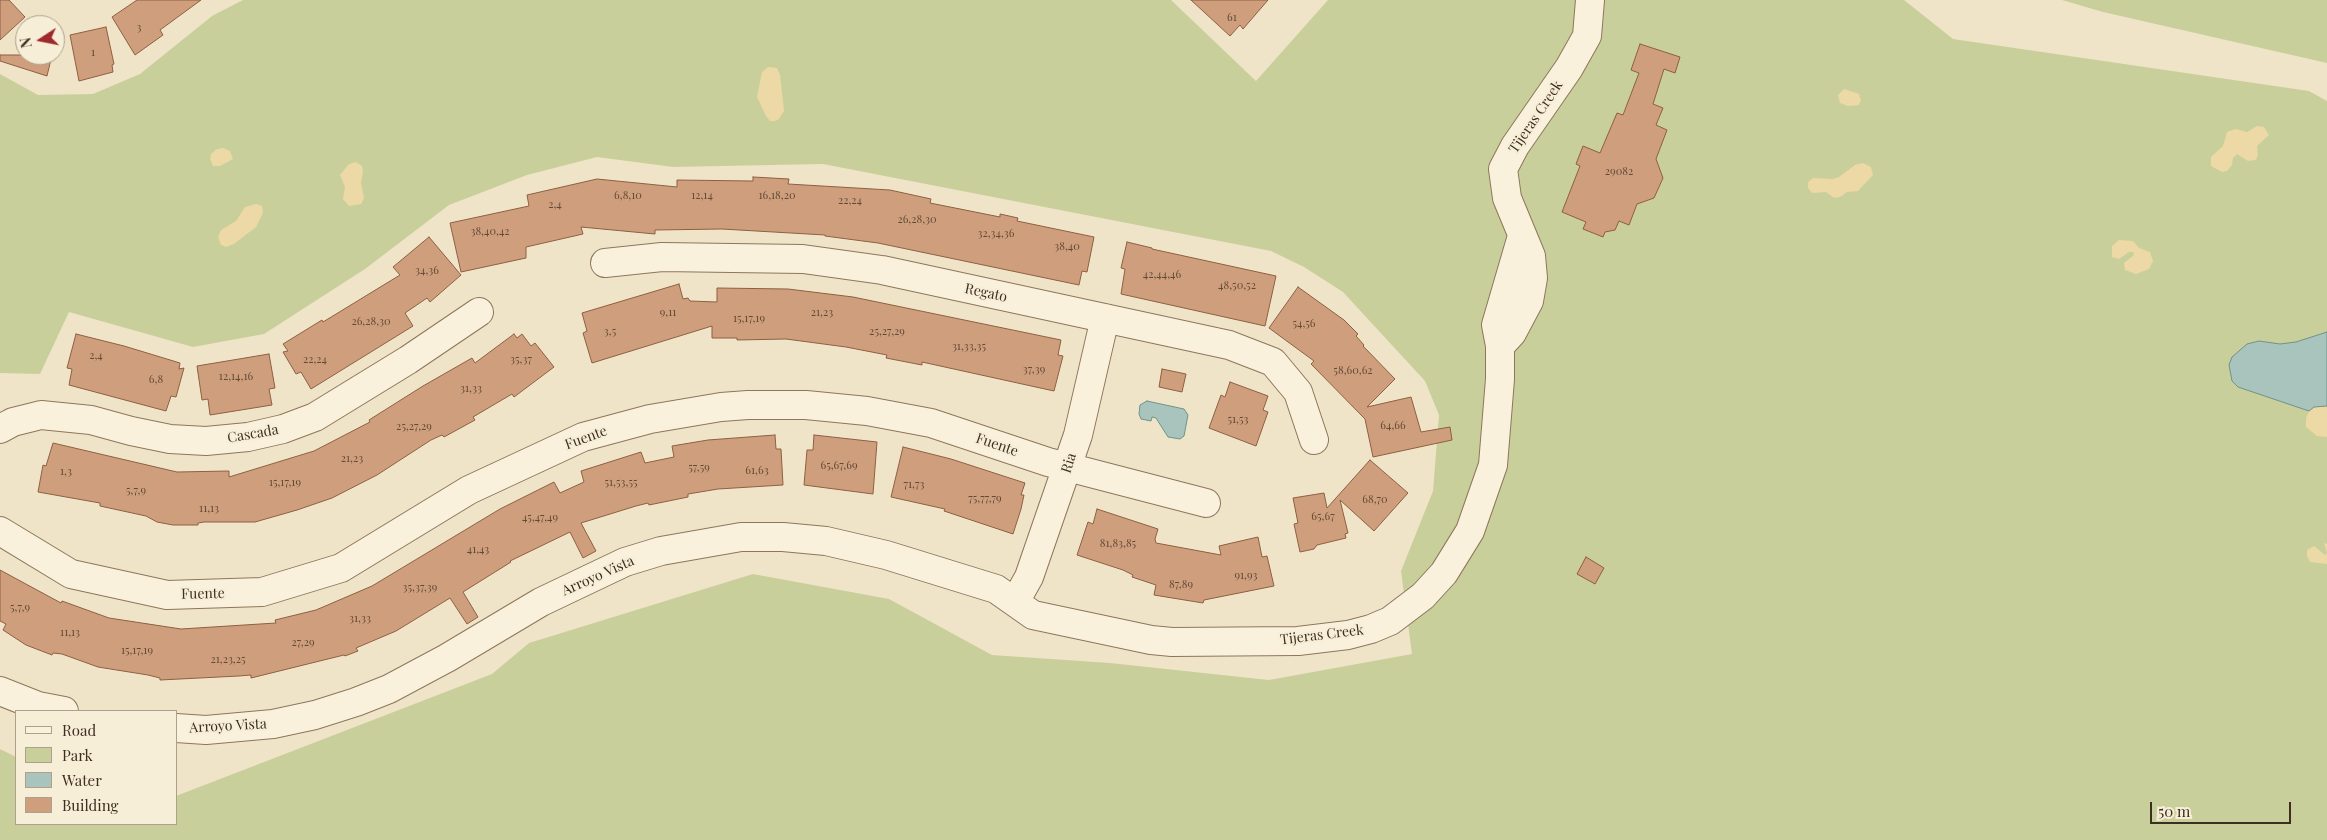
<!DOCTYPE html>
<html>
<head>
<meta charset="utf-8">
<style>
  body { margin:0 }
  #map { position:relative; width:2327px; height:840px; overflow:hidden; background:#f0e4c8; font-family:"Playfair Display",serif }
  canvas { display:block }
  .legend { position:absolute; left:15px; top:710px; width:162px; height:115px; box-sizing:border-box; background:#f7eed8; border:1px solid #ada18e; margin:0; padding:6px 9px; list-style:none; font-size:15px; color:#3d2e20 }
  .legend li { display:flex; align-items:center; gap:10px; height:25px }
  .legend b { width:25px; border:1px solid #ada18e }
  .north { position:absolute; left:15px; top:15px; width:50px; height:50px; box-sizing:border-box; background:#f7eed8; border:1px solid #ada18e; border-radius:50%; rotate:259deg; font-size:14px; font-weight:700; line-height:20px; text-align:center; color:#3d2e20 }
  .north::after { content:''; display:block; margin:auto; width:18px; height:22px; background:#9e2a2b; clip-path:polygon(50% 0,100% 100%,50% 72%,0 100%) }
  .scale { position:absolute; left:2150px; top:802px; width:141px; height:22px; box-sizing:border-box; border:2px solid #3d2e20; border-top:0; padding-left:6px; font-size:15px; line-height:18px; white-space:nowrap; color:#3d2e20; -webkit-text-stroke:4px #f7eed8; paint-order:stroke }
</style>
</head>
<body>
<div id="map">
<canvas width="2327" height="840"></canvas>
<ul class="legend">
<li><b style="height:6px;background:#faf1dc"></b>Road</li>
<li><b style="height:14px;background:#c9cf9b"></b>Park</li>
<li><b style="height:14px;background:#a9c4bc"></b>Water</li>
<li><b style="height:14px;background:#cf9f7d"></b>Building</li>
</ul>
<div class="north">N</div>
<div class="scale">50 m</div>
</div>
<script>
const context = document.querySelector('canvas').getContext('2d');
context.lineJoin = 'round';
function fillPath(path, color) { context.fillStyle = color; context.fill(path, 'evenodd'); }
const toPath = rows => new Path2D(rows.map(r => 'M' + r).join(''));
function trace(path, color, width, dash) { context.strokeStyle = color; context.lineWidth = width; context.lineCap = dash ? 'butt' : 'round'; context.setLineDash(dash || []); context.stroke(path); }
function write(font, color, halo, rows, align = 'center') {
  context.font = font + ' "Playfair Display",serif'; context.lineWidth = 4.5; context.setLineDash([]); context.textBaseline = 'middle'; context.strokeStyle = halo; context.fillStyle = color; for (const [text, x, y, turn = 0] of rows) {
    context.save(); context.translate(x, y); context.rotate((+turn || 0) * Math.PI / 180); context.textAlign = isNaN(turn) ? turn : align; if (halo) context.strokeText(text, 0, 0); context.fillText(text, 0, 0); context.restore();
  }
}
const green = toPath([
  [243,0,1171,0,1256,81,1328,0,1904,0,1953,39,2309,91,2327,101,2327,840,0,840,0,749,16,757,16,824,176,824,176,796,492,674,529,643,753,574,889,599,992,655,1110,663,1269,680,1412,654,1401,571,1433,491,1439,415,1425,381,1343,292,1304,267,1271,251,823,164,673,167,597,157,527,175,449,205,365,269,264,334,193,347,69,312,40,374,0,373,0,74,38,95,93,94,140,74,212,16],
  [2062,0,2327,0,2327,63,2103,12]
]);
const sand = toPath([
  [768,67,777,68,780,75,784,111,779,119,775,121,770,121,766,116,757,97,762,72],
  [1844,89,1859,94,1861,100,1859,105,1848,106,1840,103,1838,95],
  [2257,126,2264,127,2269,135,2257,146,2258,154,2256,160,2248,161,2237,154,2233,158,2232,165,2227,171,2222,172,2211,166,2211,157,2223,146,2227,132,2236,129,2247,132],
  [223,148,230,151,233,159,220,166,213,166,210,159,211,154,217,149],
  [356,162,362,166,363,171,361,183,364,198,361,204,349,206,343,199,345,187,340,175,349,164],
  [1863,163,1871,167,1873,175,1858,191,1847,192,1840,197,1834,198,1826,192,1812,193,1808,188,1808,182,1813,178,1833,179,1839,177,1855,165],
  [256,204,262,206,263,213,256,227,234,244,226,247,221,245,218,237,221,230,236,221,245,207],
  [2119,240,2133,241,2139,248,2150,252,2153,261,2149,269,2136,274,2125,270,2124,263,2134,255,2133,252,2129,252,2119,259,2112,257,2112,246],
  [2327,406,2327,437,2317,436,2306,427,2306,418,2309,411,2314,407],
  [2324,543,2327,544,2327,564,2310,562,2307,556,2307,550,2314,546,2325,555,2327,553]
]);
const water = toPath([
  [2327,332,2327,406,2314,407,2309,411,2238,387,2232,381,2229,365,2232,357,2247,344,2259,341,2280,344,2296,342,2327,332],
  [1147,401,1184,409,1188,415,1184,436,1180,439,1168,437,1156,418,1152,417,1151,421,1141,419,1139,414,1140,405,1147,401]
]);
const building = toPath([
  [0,0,9,0,25,17,0,40,0,0],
  [137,0,201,0,160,30,163,35,135,55,112,17,137,0],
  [1191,0,1268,0,1243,29,1240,25,1230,36,1191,0],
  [106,27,114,64,112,65,113,72,79,81,70,35,106,27],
  [1640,44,1680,57,1675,73,1664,69,1653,104,1663,108,1656,125,1667,130,1656,159,1663,178,1654,198,1637,204,1629,225,1619,221,1615,230,1605,232,1603,237,1583,229,1586,222,1562,212,1580,166,1576,164,1583,146,1600,153,1617,113,1623,115,1639,73,1631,70,1640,44],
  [0,55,52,55,47,76,0,61,0,55],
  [753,177,789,179,788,184,890,190,931,199,930,203,1000,217,1000,214,1018,218,1017,221,1094,237,1087,272,1082,271,1079,285,878,243,825,236,825,235,722,229,655,230,655,234,581,227,583,234,526,247,526,258,461,272,450,223,529,206,527,195,597,179,677,187,677,180,753,181,753,177],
  [429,237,461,275,430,302,427,298,405,313,413,326,311,389,301,372,296,374,283,352,288,351,283,344,322,320,323,322,400,275,393,267,429,237],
  [1127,242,1152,248,1152,249,1276,276,1265,326,1121,294,1125,269,1121,268,1127,242],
  [679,284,683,299,688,298,690,301,717,302,717,288,788,289,853,297,1061,340,1058,355,1063,356,1054,391,922,362,922,365,886,358,887,355,846,347,786,339,737,340,737,338,712,338,712,326,592,363,583,333,587,331,582,313,679,284],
  [1298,287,1344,320,1358,334,1356,336,1364,345,1363,346,1395,379,1367,407,1411,397,1421,432,1450,427,1452,440,1373,457,1365,419,1311,364,1314,361,1269,328,1298,287],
  [76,334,124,346,180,363,179,369,184,368,176,397,171,396,166,411,69,385,72,369,67,368,76,334],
  [514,334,517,338,522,334,531,346,535,343,554,367,514,397,512,394,473,417,475,420,444,437,442,435,431,440,377,475,332,498,297,510,255,522,204,522,198,523,198,525,173,525,157,522,146,516,100,506,100,503,38,492,43,465,46,466,53,443,177,472,229,471,229,477,314,451,370,422,369,420,423,386,472,358,475,363,514,334],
  [269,354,275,388,269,389,272,405,210,415,208,399,202,400,197,366,269,354],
  [1162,369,1186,374,1182,392,1159,387,1162,369],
  [1230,382,1268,396,1263,410,1268,412,1256,446,1209,428,1221,395,1225,397,1230,382],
  [775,435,776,449,781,449,783,485,718,489,688,494,688,497,649,505,648,503,636,506,581,523,596,551,583,558,570,532,510,561,511,562,463,592,478,617,467,624,450,598,396,631,356,648,358,651,345,656,344,655,251,678,251,675,239,676,160,680,160,678,148,675,98,667,62,654,53,653,52,655,26,645,3,630,6,624,0,621,0,570,61,603,62,601,109,618,181,629,276,623,275,620,316,610,372,586,500,509,554,482,560,493,584,482,581,471,641,452,645,463,674,457,672,446,708,440,775,435],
  [814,435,877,442,873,494,804,485,807,450,813,450,814,435],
  [903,447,951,459,1025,483,1021,495,1024,495,1021,509,1013,534,944,511,945,509,891,497,903,447],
  [1370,460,1408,493,1374,531,1340,500,1348,533,1345,534,1346,538,1317,545,1314,549,1300,552,1294,524,1298,523,1293,498,1324,493,1327,508,1370,460],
  [1097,509,1158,529,1155,539,1156,543,1221,555,1219,546,1258,537,1262,557,1267,556,1274,586,1204,600,1203,603,1154,595,1156,585,1132,577,1133,575,1123,570,1077,555,1088,522,1093,524,1097,509],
  [1586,557,1604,568,1595,584,1577,574,1586,557]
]);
const minor = toPath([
  [605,263,662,257,803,259,882,270,1229,345,1273,362,1298,392,1314,440],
  [1500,346,1512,333,1529,301,1533,278,1531,256,1507,198,1503,169,1515,146,1569,68,1587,36,1590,0],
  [0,429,13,422,41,415,91,420,131,431,170,439,206,441,248,437,283,429,315,417,408,360,479,312],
  [0,531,71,574,167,595,262,592,341,568,469,490,583,437,650,419,721,407,748,405,806,405,867,411,931,423,1048,462,1206,503],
  [1015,602,1029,577,1078,435,1105,318],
  [0,691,38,706,64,711],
  [176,728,206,730,273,724,315,715,356,702,389,689,447,658,541,602,625,562,661,551,741,537,783,537,826,541,886,555,996,589,1033,615,1151,640,1172,642,1298,641,1348,635,1371,629,1390,621,1423,596,1444,573,1470,531,1493,465,1500,379,1500,346,1496,325,1522,236]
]);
const numberNames = [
  ["61",1232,18],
  ["3",139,28],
  ["1",93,53],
  ["29082",1619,172],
  ["6,8,10",628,196],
  ["12,14",702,196],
  ["16,18,20",777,196],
  ["22,24",850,201],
  ["2,4",555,205],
  ["26,28,30",917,220],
  ["38,40,42",490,232],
  ["32,34,36",996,234],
  ["38,40",1067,247],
  ["34,36",427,271],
  ["42,44,46",1162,275],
  ["48,50,52",1237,286],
  ["9,11",668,313],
  ["21,23",822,313],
  ["15,17,19",749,319],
  ["26,28,30",371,322],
  ["54,56",1304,324],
  ["3,5",610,332],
  ["25,27,29",887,332],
  ["31,33,35",969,347],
  ["2,4",96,356],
  ["22,24",315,360],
  ["35,37",521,360],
  ["37,39",1034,370],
  ["58,60,62",1353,371],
  ["12,14,16",236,377],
  ["6,8",156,380],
  ["31,33",471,389],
  ["51,53",1238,420],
  ["64,66",1393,426],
  ["25,27,29",414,427],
  ["21,23",352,459],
  ["65,67,69",839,466],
  ["57,59",699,468],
  ["61,63",757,471],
  ["1,3",66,472],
  ["15,17,19",285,483],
  ["51,53,55",621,483],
  ["71,73",914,485],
  ["5,7,9",136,491],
  ["75,77,79",985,499],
  ["68,70",1375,500],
  ["11,13",209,509],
  ["65,67",1323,517],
  ["45,47,49",540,518],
  ["81,83,85",1118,544],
  ["41,43",478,550],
  ["91,93",1246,576],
  ["87,89",1181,585],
  ["35,37,39",420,588],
  ["5,7,9",20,608],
  ["31,33",360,619],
  ["11,13",70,633],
  ["27,29",303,643],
  ["15,17,19",137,651],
  ["21,23,25",228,660]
];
const streetNames = [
  ["Tijeras Creek",1536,117,-56],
  ["Regato",986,293,12],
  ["Cascada",253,434,-10],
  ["Fuente",586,438,-20],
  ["Fuente",997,445,19],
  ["Ria",1069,463,-72],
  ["Arroyo Vista",598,576,-24],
  ["Fuente",203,594,-1],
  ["Tijeras Creek",1322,635,-7],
  ["Arroyo Vista",228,726,-3]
];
fillPath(green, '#c9cf9b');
fillPath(sand, '#ecd9a5');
fillPath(water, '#a9c4bc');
trace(water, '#6f938a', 1);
fillPath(building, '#cf9f7d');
trace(building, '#8d5f41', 1);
trace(minor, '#8d765c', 30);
trace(minor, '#faf1dc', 28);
write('11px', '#624a37', null, numberNames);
write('14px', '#3d2e20', '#f7eed8', streetNames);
</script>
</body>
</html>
